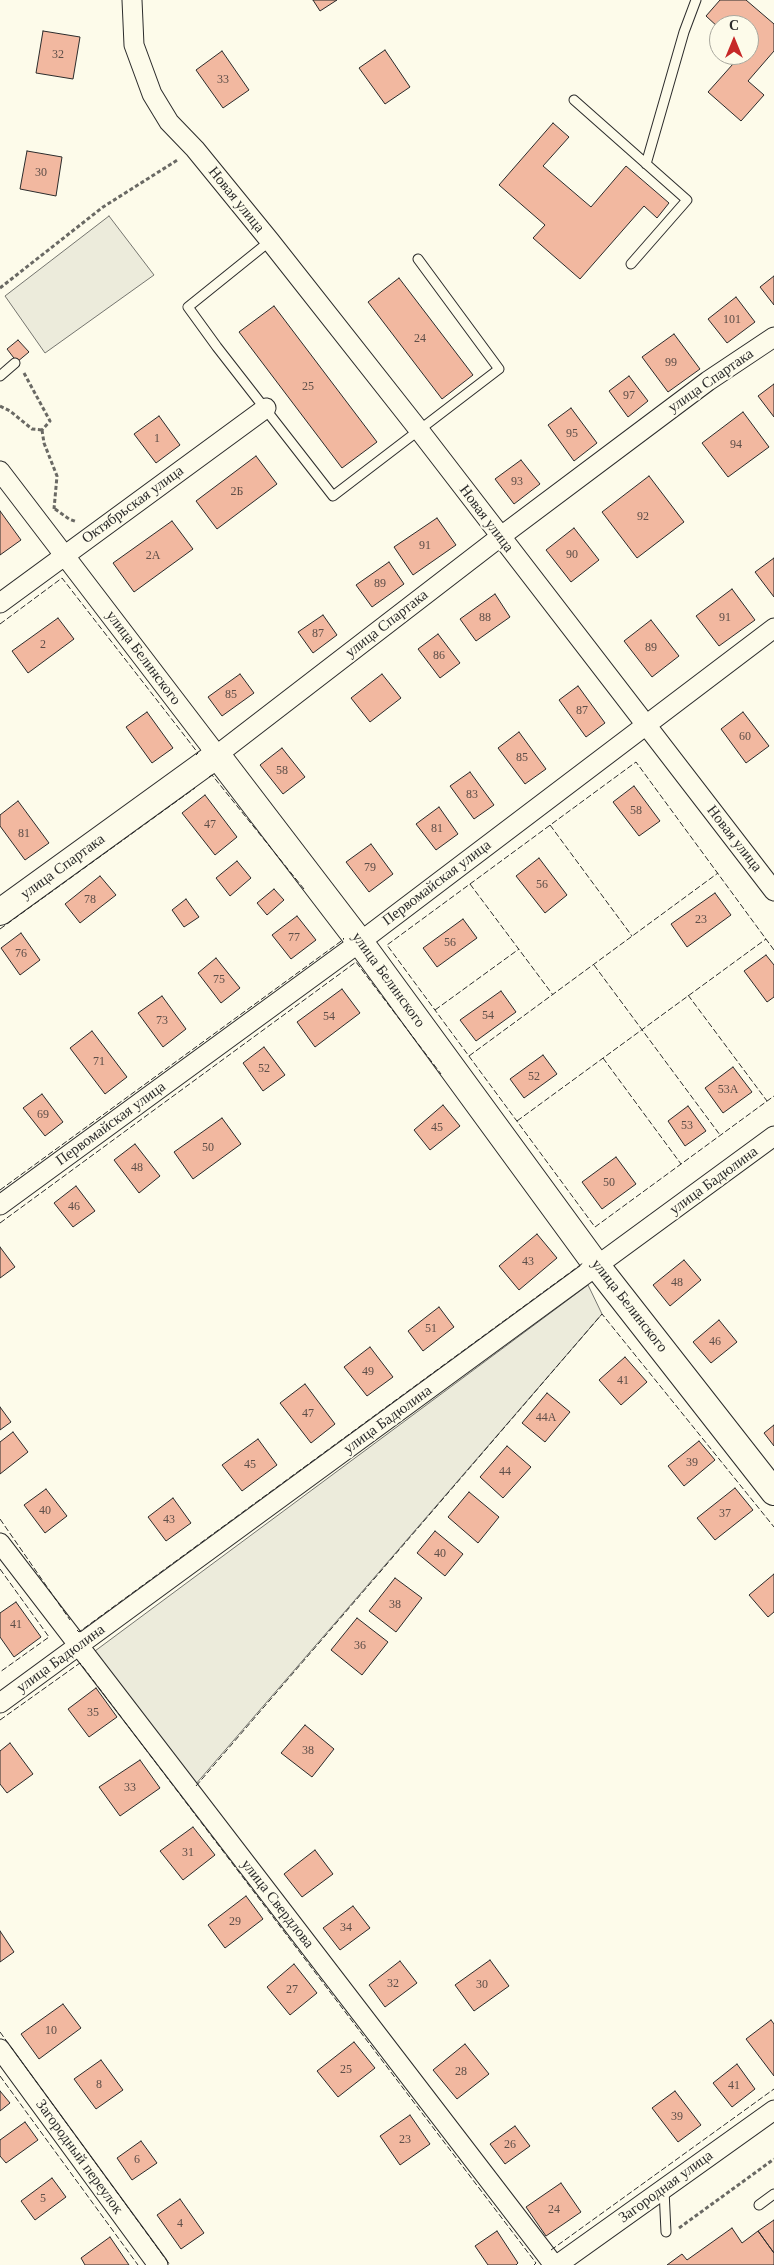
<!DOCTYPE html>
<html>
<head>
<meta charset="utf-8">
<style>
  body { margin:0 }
  #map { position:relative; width:774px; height:2265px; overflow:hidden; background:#fdfbea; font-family:"Times New Roman",serif }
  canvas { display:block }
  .north { position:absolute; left:709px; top:15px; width:50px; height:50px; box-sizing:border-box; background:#fdfbea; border:1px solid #a9a89e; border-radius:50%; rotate:0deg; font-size:14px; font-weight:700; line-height:20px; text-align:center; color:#2b2b2b }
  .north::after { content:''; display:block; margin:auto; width:18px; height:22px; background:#c62828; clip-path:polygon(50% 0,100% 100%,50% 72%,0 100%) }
</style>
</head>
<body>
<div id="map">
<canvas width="774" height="2265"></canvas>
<div class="north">С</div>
</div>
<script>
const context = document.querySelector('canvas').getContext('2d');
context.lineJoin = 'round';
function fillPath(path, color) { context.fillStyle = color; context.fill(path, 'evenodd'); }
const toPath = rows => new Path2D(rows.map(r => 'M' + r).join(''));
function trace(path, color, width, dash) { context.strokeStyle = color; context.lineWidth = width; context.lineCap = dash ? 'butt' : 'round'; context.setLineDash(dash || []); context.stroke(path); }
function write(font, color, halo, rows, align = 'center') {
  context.font = font + ' "Times New Roman",serif'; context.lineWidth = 4; context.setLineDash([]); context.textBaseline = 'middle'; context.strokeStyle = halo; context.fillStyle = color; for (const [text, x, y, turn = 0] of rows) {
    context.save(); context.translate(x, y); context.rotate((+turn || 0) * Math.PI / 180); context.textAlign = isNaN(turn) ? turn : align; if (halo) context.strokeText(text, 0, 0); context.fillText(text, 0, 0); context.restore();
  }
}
const green = toPath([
  [109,216,154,275,45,353,5,296,109,216],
  [588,1285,602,1314,195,1785,95,1651,588,1285]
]);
const building = toPath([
  [313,0,337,0,320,11,313,0],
  [720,0,746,0,774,24,774,51,748,81,764,95,741,121,708,92,741,55,749,55,749,25,719,25,719,28,706,16,720,0],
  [43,31,80,37,73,79,36,73,43,31],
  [385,50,410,87,385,104,359,68,385,50],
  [222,51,249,90,223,108,196,70,222,51],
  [553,123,569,137,543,166,591,207,626,166,669,203,657,218,644,206,580,279,533,238,545,225,499,185,553,123],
  [27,151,62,157,56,196,20,189,27,151],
  [774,276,774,305,760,287,774,276],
  [399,278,473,375,442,399,368,302,399,278],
  [736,297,755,322,727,343,708,319,736,297],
  [274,306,377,442,342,468,239,332,274,306],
  [674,334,700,369,668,392,642,357,674,334],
  [18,340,29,352,17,362,7,349,18,340],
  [629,376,648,401,628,417,609,391,629,376],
  [774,384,774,417,758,396,774,384],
  [571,408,597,443,574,461,548,425,571,408],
  [743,412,769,447,728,477,702,443,743,412],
  [159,416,180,445,156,463,134,434,159,416],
  [256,456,277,484,217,529,196,501,256,456],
  [521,460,540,484,514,504,495,479,521,460],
  [649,476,684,522,637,558,602,512,649,476],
  [0,511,21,540,0,555,0,511],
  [437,518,456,545,413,575,394,547,437,518],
  [172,521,193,549,134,592,113,563,172,521],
  [574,528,599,560,571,582,546,550,574,528],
  [774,558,774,597,755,572,774,558],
  [389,562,404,584,372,607,356,585,389,562],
  [732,589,755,620,719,646,696,616,732,589],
  [495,594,510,617,476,641,460,619,495,594],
  [323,615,337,635,313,653,298,632,323,615],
  [58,618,74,639,28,673,12,651,58,618],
  [651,620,679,656,652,677,624,641,651,620],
  [438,634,460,663,440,678,418,649,438,634],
  [240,674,254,693,222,716,208,697,240,674],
  [382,674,401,698,370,722,351,698,382,674],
  [578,686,605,723,586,737,559,700,578,686],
  [147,712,173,748,152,763,126,727,147,712],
  [743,712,769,746,746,763,721,729,743,712],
  [519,732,546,769,525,784,498,748,519,732],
  [282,748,305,777,283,794,260,765,282,748],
  [470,772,494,805,474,819,450,786,470,772],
  [634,786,660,821,639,836,613,802,634,786],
  [205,795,237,837,215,855,182,813,205,795],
  [18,801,49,843,25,860,0,826,0,815,18,801],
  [439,807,458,834,436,850,416,824,439,807],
  [371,844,393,874,369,892,346,862,371,844],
  [539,858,567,895,545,913,516,876,539,858],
  [237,861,251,878,230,896,216,878,237,861],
  [100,876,116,895,80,923,65,904,100,876],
  [274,889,284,900,267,915,257,903,274,889],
  [715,893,731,915,687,947,671,924,715,893],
  [186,899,199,917,184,927,172,910,186,899],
  [297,916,316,940,291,959,272,935,297,916],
  [463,919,477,938,437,967,423,948,463,919],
  [21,933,40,960,20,975,1,948,21,933],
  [766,955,774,965,774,997,767,1002,744,971,766,955],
  [216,958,240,988,221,1003,198,973,216,958],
  [342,989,360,1013,315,1047,297,1022,342,989],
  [501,991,516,1012,476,1041,460,1020,501,991],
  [162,996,186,1029,163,1047,138,1013,162,996],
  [92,1031,127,1077,105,1094,70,1048,92,1031],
  [264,1047,285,1075,263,1091,243,1063,264,1047],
  [543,1055,557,1074,524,1098,510,1079,543,1055],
  [733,1067,752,1092,723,1113,705,1088,733,1067],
  [42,1094,63,1122,45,1136,23,1108,42,1094],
  [443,1105,460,1126,430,1150,414,1130,443,1105],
  [688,1106,706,1131,685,1146,668,1121,688,1106],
  [222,1118,241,1144,193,1179,174,1152,222,1118],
  [135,1144,160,1176,139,1193,114,1160,135,1144],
  [616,1157,636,1184,602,1209,582,1182,616,1157],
  [76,1186,95,1211,73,1227,54,1203,76,1186],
  [537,1234,557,1258,519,1290,499,1266,537,1234],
  [0,1247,15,1267,0,1278,0,1247],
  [684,1260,701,1280,670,1306,653,1285,684,1260],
  [439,1307,454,1327,423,1351,408,1331,439,1307],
  [719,1320,737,1342,711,1363,693,1342,719,1320],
  [370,1347,393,1377,367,1396,344,1367,370,1347],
  [625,1357,647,1382,621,1405,599,1380,625,1357],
  [305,1384,335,1424,311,1443,280,1403,305,1384],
  [547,1393,570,1412,545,1442,522,1423,547,1393],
  [0,1407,11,1422,0,1430,0,1407],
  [774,1425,774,1446,764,1433,774,1425],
  [13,1432,28,1452,0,1474,0,1442,13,1432],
  [258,1439,277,1465,242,1491,222,1465,258,1439],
  [699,1441,715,1460,684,1486,668,1466,699,1441],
  [507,1446,531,1467,503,1498,480,1477,507,1446],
  [735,1488,753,1510,715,1540,697,1518,735,1488],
  [46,1489,67,1516,45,1533,24,1505,46,1489],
  [469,1492,499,1517,478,1543,448,1517,469,1492],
  [173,1498,191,1523,166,1541,148,1517,173,1498],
  [435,1531,463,1554,445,1576,417,1553,435,1531],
  [774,1574,774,1612,768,1617,749,1595,774,1574],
  [395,1578,422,1598,396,1632,369,1611,395,1578],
  [16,1602,41,1637,14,1657,0,1637,0,1613,16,1602],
  [357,1618,388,1642,362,1675,331,1650,357,1618],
  [96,1688,117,1717,89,1737,68,1709,96,1688],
  [305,1725,334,1749,312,1777,281,1753,305,1725],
  [10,1743,33,1774,7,1793,0,1784,0,1751,10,1743],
  [140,1760,160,1788,120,1816,99,1787,140,1760],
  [193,1827,215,1855,183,1880,160,1851,193,1827],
  [315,1850,333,1874,302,1897,284,1874,315,1850],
  [246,1896,263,1919,225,1948,208,1925,246,1896],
  [353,1906,370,1928,340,1950,323,1928,353,1906],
  [0,1931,14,1952,0,1962,0,1931],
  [490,1960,509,1986,474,2011,455,1985,490,1960],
  [400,1961,417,1983,385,2007,369,1985,400,1961],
  [294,1964,317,1993,290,2015,267,1987,294,1964],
  [63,2004,81,2028,39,2059,21,2034,63,2004],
  [771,2020,774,2024,774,2076,746,2039,771,2020],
  [354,2042,375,2068,338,2097,317,2071,354,2042],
  [465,2044,489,2074,457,2099,433,2070,465,2044],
  [101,2060,123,2090,96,2109,74,2079,101,2060],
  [737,2064,755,2089,732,2107,713,2083,737,2064],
  [0,2091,10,2103,0,2111,0,2091],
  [675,2091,701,2125,678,2142,652,2108,675,2091],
  [410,2115,430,2144,400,2165,380,2136,410,2115],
  [25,2122,38,2140,6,2163,0,2156,0,2140,25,2122],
  [515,2126,530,2146,505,2164,490,2144,515,2126],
  [141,2141,157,2163,132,2180,117,2158,141,2141],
  [52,2178,66,2197,35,2220,21,2201,52,2178],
  [561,2183,581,2212,546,2236,526,2207,561,2183],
  [180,2199,204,2233,181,2249,157,2215,180,2199],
  [774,2220,774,2253,758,2231,774,2220],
  [732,2228,742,2243,758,2231,774,2253,774,2265,667,2265,682,2254,687,2260,732,2228],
  [497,2231,518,2263,516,2265,488,2265,475,2246,497,2231],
  [110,2237,129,2265,85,2265,81,2258,110,2237]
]);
const path = toPath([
  [0,288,103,207,179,159],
  [24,373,50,421,42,430],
  [0,406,10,411,32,429,42,430],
  [42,430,44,443,57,476,54,509],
  [55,509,69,519,77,522],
  [679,2228,774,2159]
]);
const lane = toPath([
  [574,100,687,200,631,264],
  [646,164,684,32,696,0],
  [270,241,188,307,217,347,333,496,499,369,418,259],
  [0,376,15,363],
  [664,2190,666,2232],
  [759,2205,774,2194]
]);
const street = toPath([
  [132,0,134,45,152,94,169,122,195,149,270,241,419,430,774,891],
  [0,471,217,755,500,537,708,381,774,337],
  [0,603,266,408],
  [0,1205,360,942,774,628],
  [0,1543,554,2265],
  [0,1703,774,1136],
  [0,2049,158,2265],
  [557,2265,774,2110]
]);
const secondary = toPath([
  [0,912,217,755,360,942,597,1266,774,1492]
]);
const fence = toPath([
  [0,624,62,578,198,753,196,755],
  [209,777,212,775,304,889],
  [550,825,632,936],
  [470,884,553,995],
  [0,929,195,788],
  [774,950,636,762,387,945,595,1227,774,1096],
  [594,965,720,1135],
  [688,995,767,1101],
  [435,1010,519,949],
  [469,1056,718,873],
  [603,1058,681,1164],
  [517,1121,766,939],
  [0,1190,344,939,343,938],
  [0,1223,356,962,441,1074],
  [0,1519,70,1620],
  [0,1569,49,1637,0,1672],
  [77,1630,79,1632,583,1263],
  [0,1720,80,1663,536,2263,534,2265],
  [196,1786,602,1314,774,1527],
  [0,2032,170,2265],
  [0,2076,138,2265],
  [551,2250,774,2089]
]);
const numberNames = [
  ["32",58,55],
  ["33",223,80],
  ["30",41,173],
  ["101",732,320],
  ["24",420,339],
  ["99",671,363],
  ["25",308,387],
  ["97",629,396],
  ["95",572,434],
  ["1",157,439],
  ["94",736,445],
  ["93",517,482],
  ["2Б",237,492],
  ["92",643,517],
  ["91",425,546],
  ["90",572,555],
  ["2А",153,556],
  ["89",380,584],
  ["88",485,618],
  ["91",725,618],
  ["87",318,634],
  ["2",43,645],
  ["89",651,648],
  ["86",439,656],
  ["85",231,695],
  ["87",582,711],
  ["60",745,737],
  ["85",522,758],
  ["58",282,771],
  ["83",472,795],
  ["58",636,811],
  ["47",210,825],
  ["81",437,829],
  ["81",24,834],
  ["79",370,868],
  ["56",542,885],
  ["78",90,900],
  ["23",701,920],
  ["77",294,938],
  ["56",450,943],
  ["76",21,954],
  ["75",219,980],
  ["54",488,1016],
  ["54",329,1017],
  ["73",162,1021],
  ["71",99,1062],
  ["52",264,1069],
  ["52",534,1077],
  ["53А",728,1090],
  ["69",43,1115],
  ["53",687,1126],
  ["45",437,1128],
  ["50",208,1148],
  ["48",137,1168],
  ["50",609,1183],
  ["46",74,1207],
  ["43",528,1262],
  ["48",677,1283],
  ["51",431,1329],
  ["46",715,1342],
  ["49",368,1372],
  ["41",623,1381],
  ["47",308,1414],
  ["44А",546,1418],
  ["39",692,1463],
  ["45",250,1465],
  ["44",505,1472],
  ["40",45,1511],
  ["37",725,1514],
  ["43",169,1520],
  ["40",440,1554],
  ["38",395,1605],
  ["41",16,1625],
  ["36",360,1646],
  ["35",93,1713],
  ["38",308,1751],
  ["33",130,1788],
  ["31",188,1853],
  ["29",235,1922],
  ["34",346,1928],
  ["32",393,1984],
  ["30",482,1985],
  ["27",292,1990],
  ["10",51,2031],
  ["25",346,2070],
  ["28",461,2072],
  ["8",99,2085],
  ["41",734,2086],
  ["39",677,2117],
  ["23",405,2140],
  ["26",510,2145],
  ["6",137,2160],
  ["5",43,2199],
  ["24",554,2210],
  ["4",180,2224]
];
const streetNames = [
  ["Новая улица",236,200,51],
  ["улица Спартака",711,381,-35],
  ["Октябрьская улица",133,505,-36],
  ["Новая улица",486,519,53],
  ["улица Спартака",387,624,-38],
  ["улица Белинского",143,658,53],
  ["Новая улица",734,839,52],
  ["улица Спартака",63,867,-36],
  ["Первомайская улица",437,883,-37],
  ["улица Белинского",388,980,54],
  ["Первомайская улица",111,1124,-36],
  ["улица Бадюлина",714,1181,-36],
  ["улица Белинского",629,1306,52],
  ["улица Бадюлина",388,1420,-36],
  ["улица Бадюлина",61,1659,-36],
  ["улица Свердлова",277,1904,52],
  ["Загородный переулок",79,2157,54],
  ["Загородная улица",666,2187,-36]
];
fillPath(green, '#ecebdb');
trace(green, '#74746e', 1);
fillPath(building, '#f2b8a0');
trace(building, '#2b2b2b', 1);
trace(lane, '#2b2b2b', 11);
trace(street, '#2b2b2b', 21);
trace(secondary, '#2b2b2b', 28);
trace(path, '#6a6964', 3, [4, 2.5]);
trace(lane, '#fdfbea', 9);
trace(street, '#fdfbea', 19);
trace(secondary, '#fdfbea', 26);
trace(fence, '#2b2b2b', 1, [6, 2.5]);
write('12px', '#5d4e48', null, numberNames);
write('15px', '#2b2b2b', '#fdfbea', streetNames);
</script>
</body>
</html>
